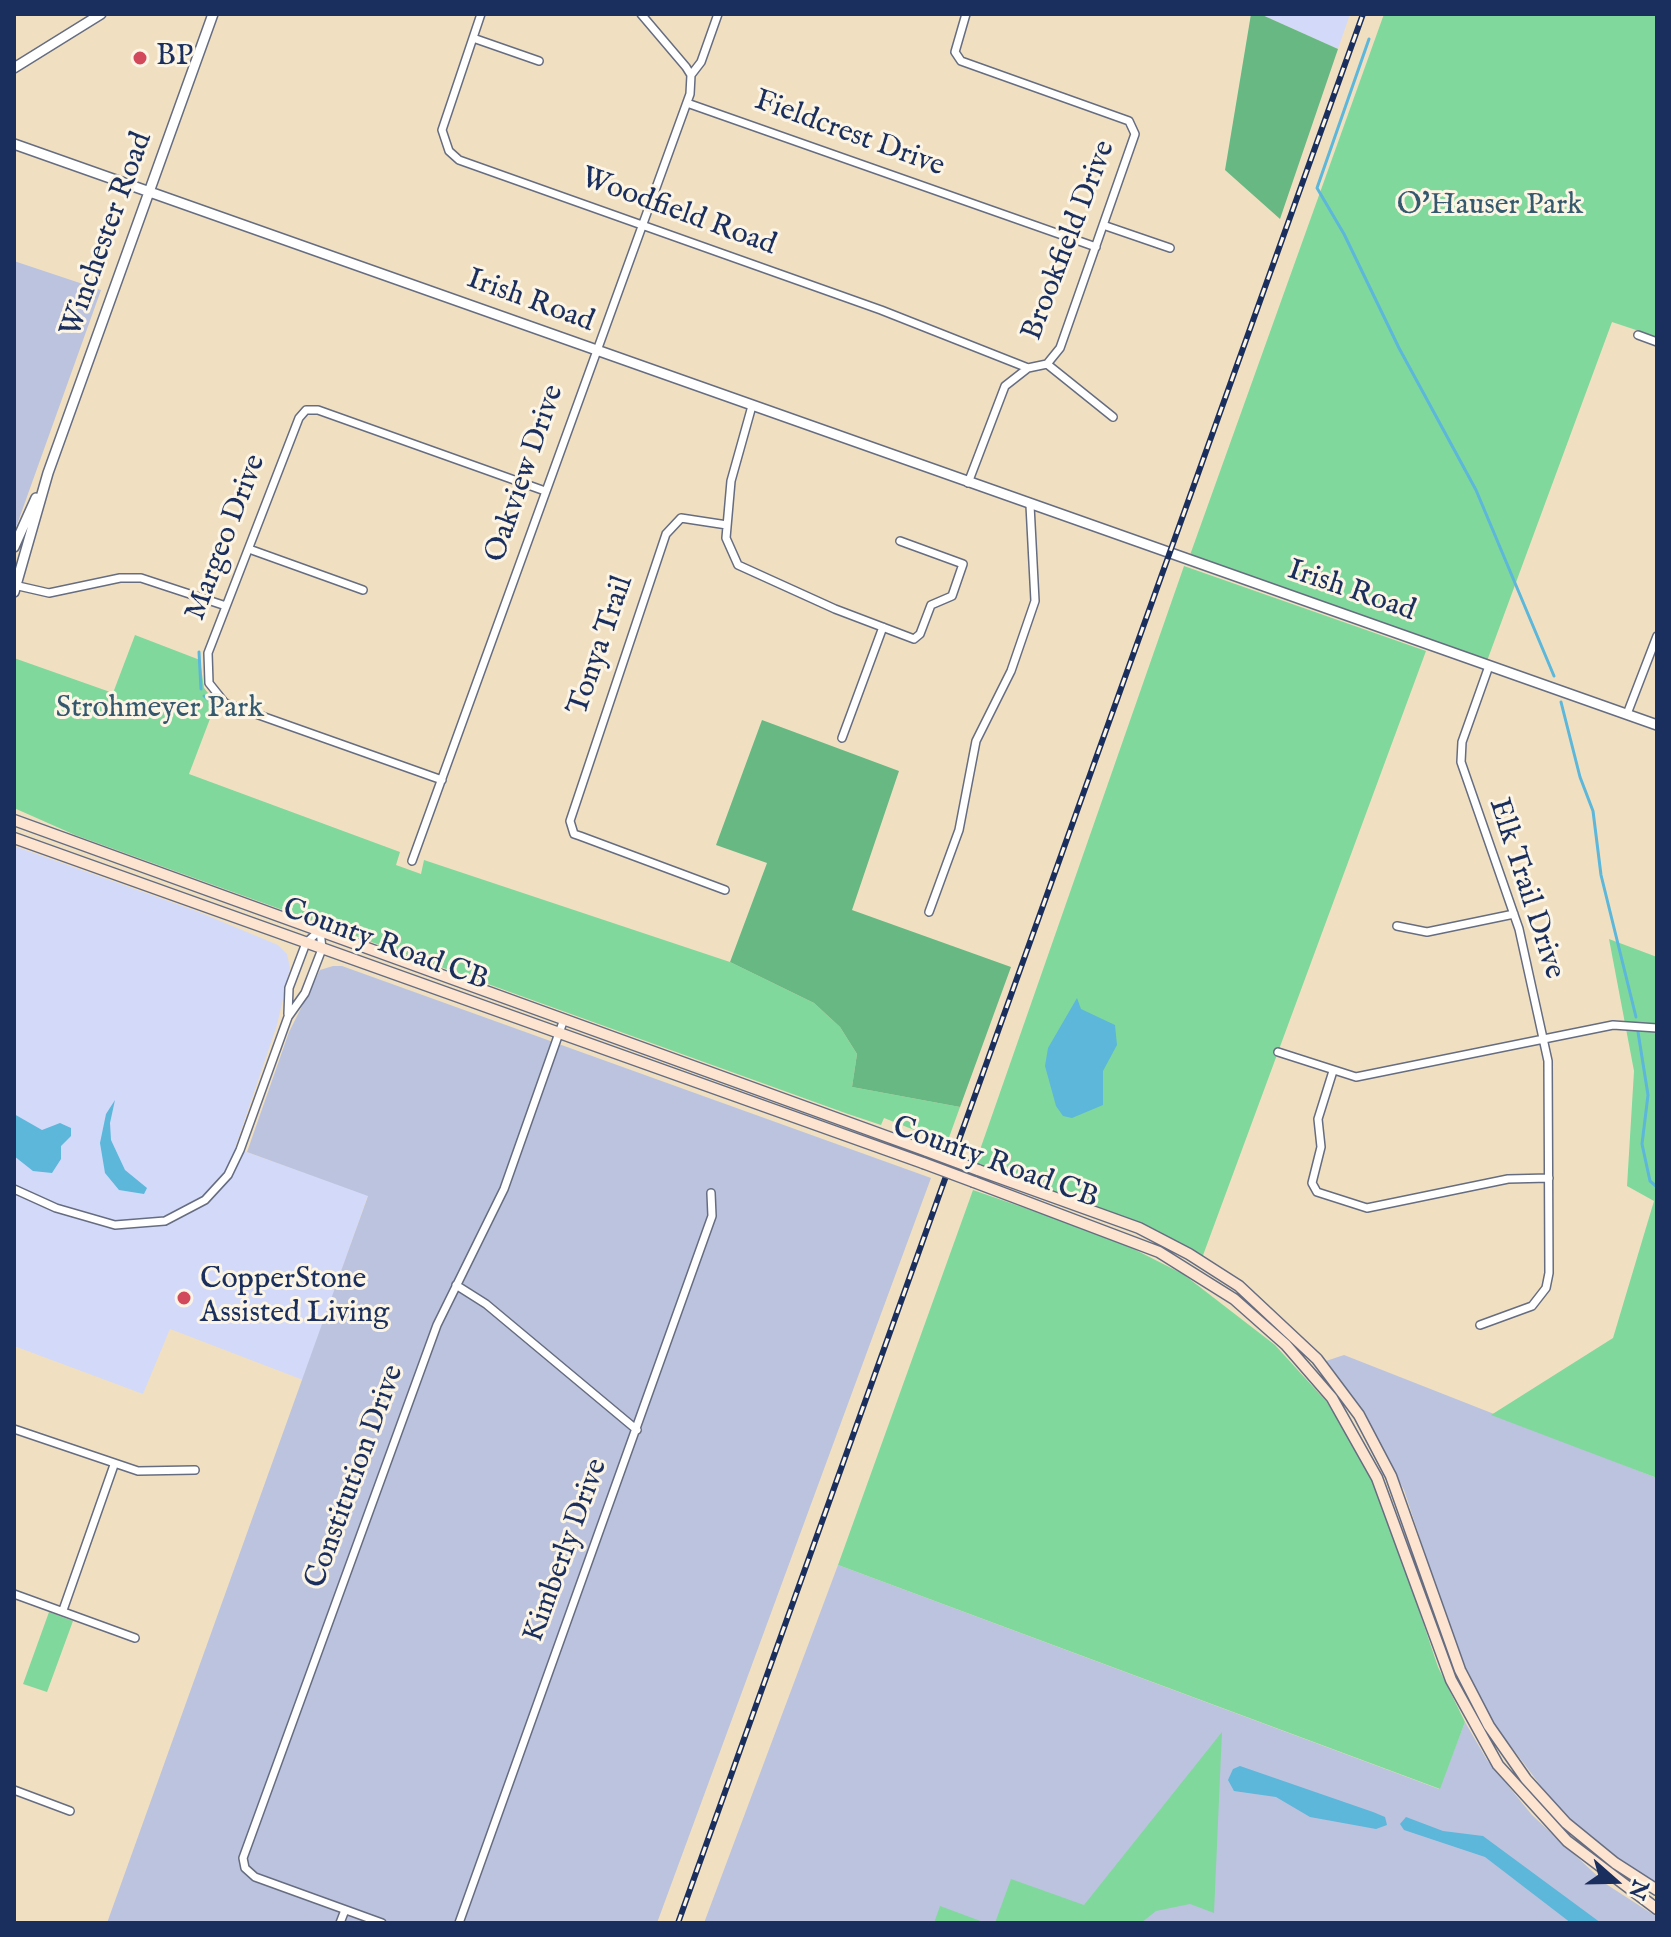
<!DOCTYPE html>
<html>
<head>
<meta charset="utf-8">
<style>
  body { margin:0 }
  #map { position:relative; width:1671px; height:1937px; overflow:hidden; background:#f0e0c1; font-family:"IM FELL English",serif }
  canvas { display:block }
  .frame { position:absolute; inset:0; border:16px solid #1b2f5e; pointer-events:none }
  .north { position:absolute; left:1575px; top:1841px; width:80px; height:80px; -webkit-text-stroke:6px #fcf5e5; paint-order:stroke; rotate:110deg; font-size:22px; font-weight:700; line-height:32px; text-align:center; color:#1b2f5e }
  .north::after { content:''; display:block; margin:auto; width:28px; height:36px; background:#1b2f5e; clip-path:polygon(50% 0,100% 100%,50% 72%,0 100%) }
</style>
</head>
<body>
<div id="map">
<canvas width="1671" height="1937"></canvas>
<div class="frame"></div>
<div class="north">N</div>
</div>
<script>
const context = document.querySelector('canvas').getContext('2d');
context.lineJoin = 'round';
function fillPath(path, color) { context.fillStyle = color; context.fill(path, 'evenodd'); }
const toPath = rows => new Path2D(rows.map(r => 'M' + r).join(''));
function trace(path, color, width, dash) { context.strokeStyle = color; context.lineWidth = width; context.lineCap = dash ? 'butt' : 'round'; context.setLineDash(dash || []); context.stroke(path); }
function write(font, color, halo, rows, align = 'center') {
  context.font = font + ' "IM FELL English",serif'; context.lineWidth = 6; context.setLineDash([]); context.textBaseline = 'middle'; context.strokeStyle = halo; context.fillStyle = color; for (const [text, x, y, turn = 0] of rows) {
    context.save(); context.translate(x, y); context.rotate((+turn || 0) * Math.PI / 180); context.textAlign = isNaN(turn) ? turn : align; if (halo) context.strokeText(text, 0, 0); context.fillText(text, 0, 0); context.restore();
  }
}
const built = toPath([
  [1260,14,1350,14,1338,49],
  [14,846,196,911,278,945,287,954,290,968,277,1025,235,1148,368,1195,303,1380,170,1329,143,1394,14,1346]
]);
const industrial = toPath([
  [14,261,101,290,14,533],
  [333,966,342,966,931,1178,657,1923,107,1923,368,1196,247,1152,289,1032,320,970],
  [1344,1355,1657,1478,1657,1884,1596,1843,1558,1809,1492,1721,1457,1650,1404,1490,1361,1408,1326,1361],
  [838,1565,1439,1789,1465,1722,1487,1760,1532,1815,1606,1884,1657,1917,1657,1923,704,1923]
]);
const green = toPath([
  [1384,14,1657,14,1657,337,1612,322,1487,661,1190,555],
  [1184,566,1426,651,1202,1258,1157,1231,975,1164],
  [135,635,200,660,204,688,216,703,189,774,400,852,396,865,421,874,424,860,730,962,814,1003,840,1027,857,1054,852,1087,960,1107,947,1143,884,1118,881,1125,848,1114,75,835,14,808,14,658,113,693],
  [1609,939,1657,957,1657,1478,1491,1415,1613,1338,1654,1201,1627,1186,1634,1071],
  [973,1190,1114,1239,1183,1274,1275,1345,1326,1401,1361,1456,1382,1500,1438,1667,1465,1722,1440,1789,838,1565],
  [49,1612,73,1621,47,1692,23,1684],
  [1222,1732,1214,1913,1190,1904,1156,1911,1141,1923,995,1923,1011,1879,1084,1905],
  [940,1906,986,1923,934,1923]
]);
const forest = toPath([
  [1251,14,1260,14,1338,49,1280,219,1225,170],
  [762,720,899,771,852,910,1011,967,960,1107,852,1087,857,1054,840,1027,814,1003,730,962,767,863,716,845]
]);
const water = toPath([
  [1077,998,1081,1009,1115,1025,1117,1045,1103,1071,1103,1105,1072,1118,1063,1116,1056,1106,1045,1066,1048,1048],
  [115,1100,110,1123,111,1140,125,1170,147,1188,144,1194,119,1190,105,1173,100,1143,106,1114],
  [14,1114,42,1130,60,1123,71,1128,71,1136,61,1146,61,1159,52,1173,33,1171,14,1156],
  [1240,1766,1373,1812,1385,1817,1387,1825,1376,1829,1310,1817,1276,1797,1234,1791,1228,1780,1233,1769],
  [1406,1817,1443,1831,1483,1836,1601,1923,1571,1923,1485,1857,1404,1830,1400,1824]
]);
const stream = toPath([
  [1369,39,1317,188,1344,234,1399,348,1476,490,1554,676],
  [199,652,201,689],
  [204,696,213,704],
  [1561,702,1580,777,1593,811,1601,875,1636,1017],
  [1638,1032,1648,1095,1642,1144,1650,1181,1657,1187]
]);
const minor = toPath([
  [481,14,442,130,449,151,459,160,881,310,1028,368],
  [966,14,955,52,961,61,1129,121,1135,134,1060,348,1047,364,1028,368,1005,386,968,483],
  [473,38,539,61],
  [691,75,701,62,718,14],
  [687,103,1096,247],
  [1103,225,1170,248],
  [1638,335,1657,342],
  [1047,364,1113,417],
  [752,406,731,481,726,538,738,565,835,609,914,639,920,634,931,605,952,596,963,564,900,541],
  [249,549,363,590],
  [14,585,49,593,120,578,141,578,226,606],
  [1627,714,1657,636],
  [842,738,883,627],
  [442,780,225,703,209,683,208,653,299,418,306,410,318,410,545,491],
  [412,861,690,94,691,75,686,67,641,14],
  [725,890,580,836,574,834,570,821,666,534,681,518,727,525],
  [929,912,959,830,976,741,1011,671,1035,601,1030,505],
  [1397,926,1427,932,1514,914],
  [288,1014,289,988,306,943,320,930],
  [1278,1052,1356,1077,1613,1025,1657,1028],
  [1333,1071,1318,1119,1321,1147,1312,1183,1317,1192,1367,1208,1508,1179,1549,1178],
  [14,1189,56,1208,115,1225,165,1221,205,1200,228,1175,240,1150,288,1017,305,993,322,949,320,930],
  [456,1285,486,1304,637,1430],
  [1480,1325,1532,1306,1546,1288,1549,1273,1548,1061,1519,929,1461,762,1462,742,1489,666],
  [14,1429,138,1471,195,1470],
  [14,1594,135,1638],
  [63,1610,114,1465],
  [14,1790,70,1811],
  [340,1923,345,1910],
  [382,1923,255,1877,245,1868,243,1858,437,1325,504,1189,564,1019],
  [459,1923,712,1216,711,1193]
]);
const tertiary = toPath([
  [14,68,101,14],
  [14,144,1657,725],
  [14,547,36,498],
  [14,592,48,473,213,14]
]);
const secondary = toPath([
  [14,820,927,1151],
  [14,838,923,1163],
  [978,1170,1139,1228,1189,1254,1239,1286,1317,1359,1359,1415,1391,1476,1460,1670,1489,1726,1526,1779,1566,1823,1615,1863,1657,1890],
  [974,1182,1159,1252,1234,1299,1286,1345,1332,1398,1377,1478,1451,1680,1498,1765,1567,1841,1657,1909]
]);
const rail = toPath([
  [678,1923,1363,14]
]);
const secondaryBridge = toPath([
  [927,1151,978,1170],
  [923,1163,974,1182]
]);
const markers = [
  [140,58,8,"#d1495b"],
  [184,1298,8,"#d1495b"]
];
const poiNames = [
  ["BP",156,58],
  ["CopperStone",200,1281],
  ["Assisted Living",200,1315]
];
const streetNames = [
  ["Fieldcrest Drive",849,135,20],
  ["Woodfield Road",678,213,20],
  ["Winchester Road",108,235,-70],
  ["Brookfield Drive",1070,241,-69],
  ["Irish Road",530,302,20],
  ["Oakview Drive",526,474,-71],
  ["Margeo Drive",227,538,-69],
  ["Irish Road",1351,592,19],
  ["Tonya Trail",602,646,-71],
  ["Elk Trail Drive",1525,889,72],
  ["County Road CB",385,946,20],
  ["County Road CB",995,1164,20],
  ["Constitution Drive",356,1477,-70],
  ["Kimberly Drive",567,1551,-70]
];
const parkNames = [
  ["O'Hauser Park",1490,207],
  ["Strohmeyer Park",160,710]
];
fillPath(built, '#d3d9f9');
fillPath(industrial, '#bcc3de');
fillPath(green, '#81d89c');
fillPath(forest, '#68b884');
fillPath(water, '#5cb7da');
trace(stream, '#5cb7da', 3);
trace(minor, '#666d81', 10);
trace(tertiary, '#666d81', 12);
trace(secondary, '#666d81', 13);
trace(minor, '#fff', 7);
trace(tertiary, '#fff', 9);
trace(secondary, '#fde4d1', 10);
trace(rail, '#1b2f5e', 6);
trace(rail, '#fcf5e5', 3, [9]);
trace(secondaryBridge, '#666d81', 13, []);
trace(secondaryBridge, '#fde4d1', 10);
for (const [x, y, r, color] of markers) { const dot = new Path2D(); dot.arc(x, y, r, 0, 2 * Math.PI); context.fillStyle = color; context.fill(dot); trace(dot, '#fcf5e5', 3); }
write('30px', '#1b2f5e', '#fcf5e5', poiNames, 'left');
write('30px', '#1b2f5e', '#fcf5e5', streetNames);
write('30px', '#34596e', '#fcf5e5', parkNames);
</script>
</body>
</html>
